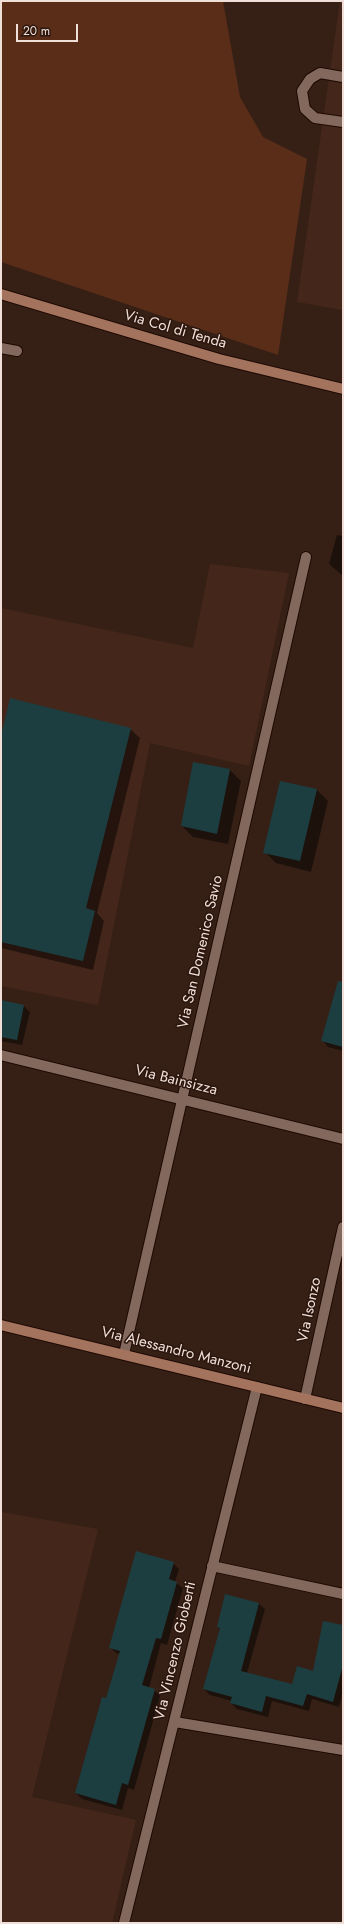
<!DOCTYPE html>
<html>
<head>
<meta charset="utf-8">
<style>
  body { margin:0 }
  #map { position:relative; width:344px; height:1924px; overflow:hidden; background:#362016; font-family:Jost,sans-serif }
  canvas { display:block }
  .frame { position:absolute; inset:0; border:2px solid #efdfd8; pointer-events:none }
  .scale { position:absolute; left:16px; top:24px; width:62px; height:18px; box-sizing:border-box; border:2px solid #efdfd8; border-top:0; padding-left:5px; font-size:12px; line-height:14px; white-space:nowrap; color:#efdfd8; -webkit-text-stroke:3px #2c160d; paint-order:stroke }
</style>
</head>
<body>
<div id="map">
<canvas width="344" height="1924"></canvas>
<div class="frame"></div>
<div class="scale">20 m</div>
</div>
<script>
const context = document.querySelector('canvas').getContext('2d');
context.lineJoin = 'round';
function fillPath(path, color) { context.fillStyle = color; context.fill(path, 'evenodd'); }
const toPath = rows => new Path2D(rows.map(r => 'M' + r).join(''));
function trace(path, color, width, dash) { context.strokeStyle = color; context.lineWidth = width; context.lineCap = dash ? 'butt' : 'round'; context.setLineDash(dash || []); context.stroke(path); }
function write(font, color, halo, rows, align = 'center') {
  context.font = font + ' Jost,sans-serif'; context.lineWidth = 3; context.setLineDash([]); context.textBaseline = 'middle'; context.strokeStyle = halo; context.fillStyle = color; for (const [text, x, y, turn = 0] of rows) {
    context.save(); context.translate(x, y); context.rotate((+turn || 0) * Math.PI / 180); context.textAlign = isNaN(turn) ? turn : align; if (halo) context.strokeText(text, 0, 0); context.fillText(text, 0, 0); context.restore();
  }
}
const built = toPath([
  [340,1,343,1,343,310,297,302],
  [210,564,289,573,249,766,150,743,98,1005,1,986,1,608,193,648],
  [1,1512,98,1529,32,1797,136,1820,112,1923,1,1923]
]);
const green = toPath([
  [1,1,223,1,240,97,263,137,307,159,278,355,1,262]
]);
const shadow = toPath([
  [337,535,343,536,343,576,329,564],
  [130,729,140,738,97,913,104,921,93,970,1,948,1,740],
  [230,770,241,781,228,844,193,837,182,826],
  [317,790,328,801,311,872,276,863,265,852],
  [1,1001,24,1006,30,1012,22,1045,1,1041],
  [343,1009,343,1051,328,1047,323,1041],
  [173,1563,179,1569,175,1582,183,1588,167,1645,161,1643,149,1688,154,1690,160,1696,134,1790,128,1788,122,1810,82,1799,76,1793,120,1654,116,1653,110,1647],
  [259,1604,265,1609,247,1673,293,1686,314,1672,343,1626,343,1691,339,1707,312,1699,309,1711,272,1701,268,1717,237,1709,231,1703,232,1701,210,1695,204,1689,220,1630,218,1627]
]);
const building = toPath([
  [10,698,131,728,86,908,95,911,83,961,1,942,1,736],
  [193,762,230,769,217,834,181,826],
  [280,781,317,789,300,861,263,853],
  [338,981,343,982,343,1047,321,1041],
  [1,1000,24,1005,17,1040,1,1037],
  [136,1551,174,1562,169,1579,177,1582,161,1639,156,1638,142,1685,155,1689,128,1785,122,1783,116,1805,75,1793,102,1697,106,1698,120,1651,109,1648],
  [225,1594,259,1603,241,1671,292,1684,297,1666,313,1671,323,1621,343,1625,343,1665,333,1702,307,1694,303,1706,266,1696,262,1712,230,1703,232,1697,203,1689,220,1628,217,1627]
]);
const lane = toPath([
  [1,348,17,351]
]);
const street = toPath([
  [343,77,320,73,310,79,302,91,305,109,315,118,343,122],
  [1,1055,343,1139],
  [124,1354,306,557],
  [305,1399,343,1227],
  [212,1566,343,1594],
  [175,1722,343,1750],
  [124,1923,257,1387]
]);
const secondary = toPath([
  [1,294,219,359,343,389],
  [1,1325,343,1408]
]);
const streetNames = [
  ["Via Col di Tenda",175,330,16],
  ["Via San Domenico Savio",201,952,-77],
  ["Via Bainsizza",176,1081,14],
  ["Via Isonzo",310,1310,-78],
  ["Via Alessandro Manzoni",176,1351,14],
  ["Via Vincenzo Gioberti",176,1651,-77]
];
fillPath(built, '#44271a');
fillPath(green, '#5a2d18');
fillPath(shadow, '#0007');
fillPath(building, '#1c3e40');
trace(lane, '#1d0902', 12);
trace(street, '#1d0902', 12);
trace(secondary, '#1d0902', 12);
trace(lane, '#83685d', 10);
trace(street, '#83685d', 10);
trace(secondary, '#a4735e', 10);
write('15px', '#efdfd8', '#2c160d', streetNames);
</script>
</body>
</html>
